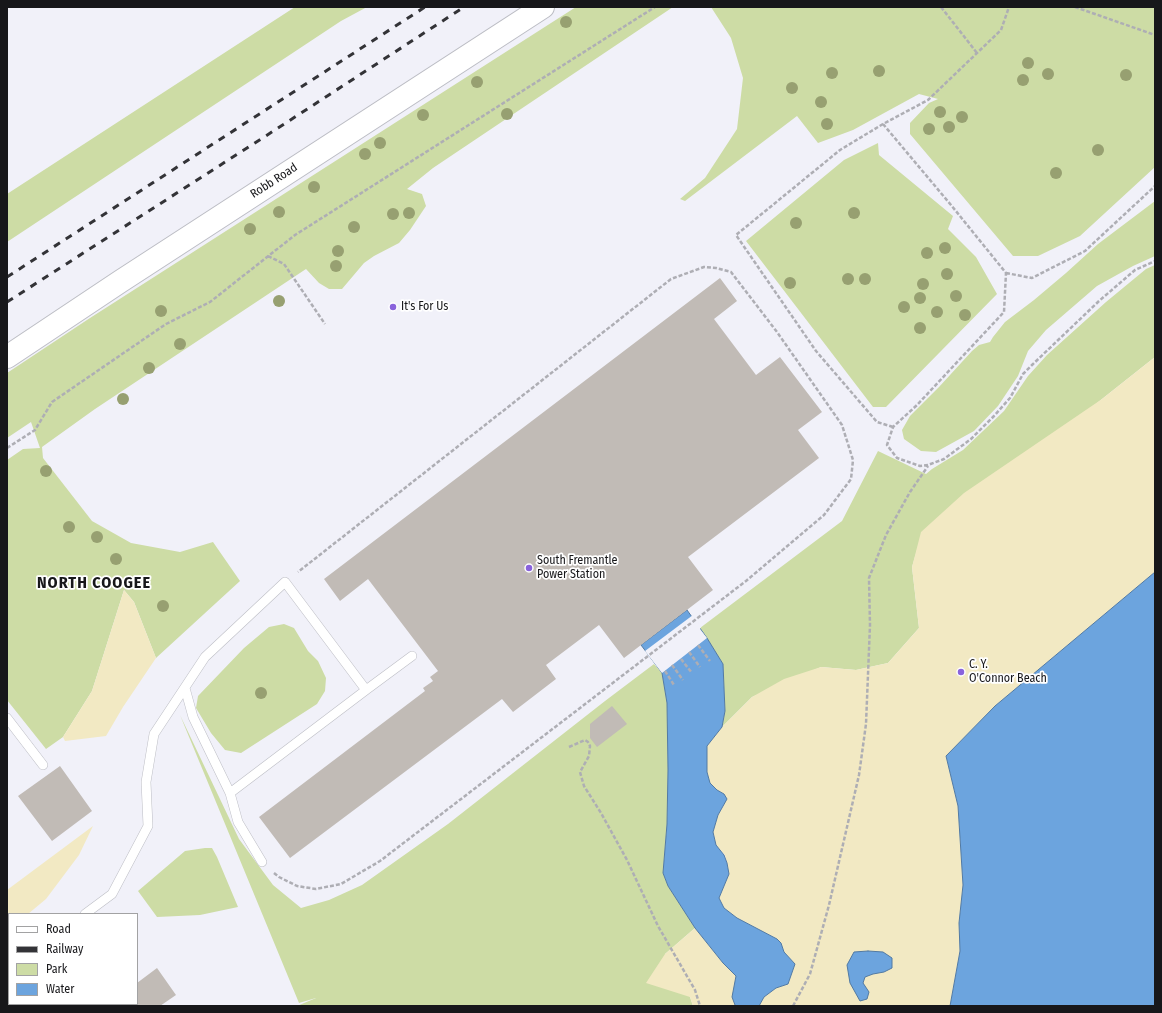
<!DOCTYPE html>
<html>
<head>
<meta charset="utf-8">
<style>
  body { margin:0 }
  #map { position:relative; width:1162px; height:1013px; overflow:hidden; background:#f1f1f9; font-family:"Fira Sans Condensed",sans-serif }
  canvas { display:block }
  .frame { position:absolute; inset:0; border:8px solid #17171a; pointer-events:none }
  .legend { position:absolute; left:8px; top:913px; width:130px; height:92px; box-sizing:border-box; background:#fff; border:1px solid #a2a2a3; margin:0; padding:5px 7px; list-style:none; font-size:12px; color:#17171a }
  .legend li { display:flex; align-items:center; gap:8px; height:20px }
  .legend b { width:20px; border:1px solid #a2a2a3 }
</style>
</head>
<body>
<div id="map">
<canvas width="1162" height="1013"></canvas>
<div class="frame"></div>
<ul class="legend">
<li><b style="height:5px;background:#fff"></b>Road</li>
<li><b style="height:5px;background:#333337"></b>Railway</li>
<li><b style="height:11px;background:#cddca5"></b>Park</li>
<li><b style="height:11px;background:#6ca4de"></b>Water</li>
</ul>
</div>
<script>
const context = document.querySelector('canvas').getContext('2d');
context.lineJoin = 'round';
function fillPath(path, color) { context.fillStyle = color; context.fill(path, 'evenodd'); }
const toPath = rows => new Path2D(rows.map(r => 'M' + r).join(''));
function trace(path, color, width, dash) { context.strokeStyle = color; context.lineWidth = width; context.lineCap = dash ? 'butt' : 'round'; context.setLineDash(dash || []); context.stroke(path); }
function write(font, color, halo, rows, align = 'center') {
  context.font = font + ' "Fira Sans Condensed",sans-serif'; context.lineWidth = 3.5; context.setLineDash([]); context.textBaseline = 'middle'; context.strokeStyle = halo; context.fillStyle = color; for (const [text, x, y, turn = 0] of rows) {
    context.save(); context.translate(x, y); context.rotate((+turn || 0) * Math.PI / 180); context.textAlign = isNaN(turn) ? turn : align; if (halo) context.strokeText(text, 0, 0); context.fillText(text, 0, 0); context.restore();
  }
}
const green = toPath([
  [295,7,367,7,341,21,7,242,7,194],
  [576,7,673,7,433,168,407,189,422,194,426,206,410,230,399,243,374,256,364,263,342,289,329,289,319,283,306,269,95,409,42,447,43,458,92,521,131,543,180,552,213,542,240,581,156,658,134,602,124,590,92,691,63,737,46,749,7,700,7,460,23,449,40,448,31,422,7,438,7,373,90,318],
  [711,7,1155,7,1155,167,1080,236,1038,256,1013,256,910,134,910,123,929,103,938,99,919,94,853,130,818,143,797,116,685,201,680,199,705,178,737,129,743,78,731,38],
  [878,143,879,155,953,216,948,229,976,257,997,294,886,407,873,407,746,241,844,160],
  [1155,201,1155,256,1133,266,1097,286,1046,330,1028,351,1018,376,998,406,974,431,936,452,921,451,904,439,902,430,910,416,939,387,972,351,979,345,990,342,993,337,1005,322,1034,300,1066,273,1098,244],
  [1155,265,1155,357,1102,399,917,550,912,567,919,628,888,663,856,670,821,667,752,697,722,727,725,711,723,664,707,638,700,628,842,521,878,451,926,474,932,469,963,450,1004,411,1028,376,1047,355,1106,302,1146,269],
  [284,624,294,628,308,651,318,661,326,678,325,691,317,704,241,753,225,750,211,733,196,708,198,696,244,648,269,627],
  [654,664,662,673,667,703,668,770,667,824,663,873,668,886,695,928,665,954,690,997,693,1006,297,1006,316,998,299,1003,180,715,239,839,273,885,301,908,329,900,362,885,448,824,605,701],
  [205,848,212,848,217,857,238,907,200,915,157,917,138,891,185,851],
  [9,989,9,1004,86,1004,83,1006,7,1006,7,991]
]);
const sand = toPath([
  [1155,357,1155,572,995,706,946,756,958,806,963,885,959,923,960,951,950,1006,759,1006,764,997,776,988,788,984,795,964,784,952,781,943,777,939,737,918,724,908,719,898,729,874,727,863,725,855,716,845,713,832,718,815,724,805,724,794,717,790,710,783,707,772,707,746,722,727,752,697,784,679,821,667,856,670,888,663,919,628,912,567,921,532,964,493,1102,399],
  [124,590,134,602,156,658,123,707,106,736,65,741,63,737,92,691],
  [93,826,79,855,46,899,28,914,9,914,9,930,7,931,7,890],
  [695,928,723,963,736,976,735,1005,736,1006,693,1006,690,997,646,983,665,954]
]);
const water = toPath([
  [1155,572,1155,1006,950,1006,960,951,959,923,963,885,958,806,946,756,995,706,1155,572],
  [687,610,707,638,723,664,725,711,722,727,707,746,707,772,710,783,717,790,724,794,727,799,718,815,713,832,716,845,724,855,727,863,729,874,719,898,724,908,737,918,777,939,781,943,784,952,795,964,788,984,776,988,764,997,759,1006,736,1006,735,1005,732,997,736,976,723,963,695,928,668,886,663,873,667,824,668,770,667,703,662,673,641,645,687,610],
  [868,951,883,952,892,958,892,968,884,972,873,974,865,977,863,983,869,992,867,999,860,1001,850,983,847,965,854,952,868,951]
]);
const pier = toPath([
  [693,615,701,627,700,629,707,638,662,673,645,651]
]);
const building = toPath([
  [720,278,737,301,714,319,756,375,780,357,822,412,798,430,819,458,688,557,713,590,624,658,599,625,546,665,556,679,513,712,502,699,290,858,259,817,425,691,423,688,433,681,430,677,438,671,368,579,340,601,324,579],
  [612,706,627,724,597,747,590,738,590,724],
  [60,766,92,811,52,841,18,796],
  [157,968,176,995,160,1006,109,1006,107,1004,137,1004,137,983]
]);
const path = toPath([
  [941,7,977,53],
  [1075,7,1155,35],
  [883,124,951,205,1006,273,1004,312,917,405,893,427,887,445,897,458,920,466,928,465,944,459,971,439,994,416,1010,398,1023,374,1032,365,1099,301,1135,270,1155,261],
  [268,256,284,264,325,324],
  [1006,273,1032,278,1085,251,1155,186],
  [893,427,877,422,816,351,736,235,840,150,883,124,928,100,1001,30,1009,7],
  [7,448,35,430,52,402,166,324,210,302,295,235,655,7],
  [698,645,710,661],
  [689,652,700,667],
  [681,659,692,673],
  [672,665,683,680],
  [665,671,674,685],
  [569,747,585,740,588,742,590,746,589,756,580,772,584,786,601,813,627,860,658,926,695,990,700,1006],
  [274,873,279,877,297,886,316,889,341,884,380,861,746,581,824,515,851,479,853,460,842,425,777,332,731,272,716,268,704,267,671,279,298,572],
  [793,1006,810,974,829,905,859,775,866,724,870,625,869,578,886,535,910,492,928,466]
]);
const service = toPath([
  [185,688,193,717,230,793],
  [366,690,412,656],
  [7,718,43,765],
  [85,914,112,894,148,826,146,782,154,734,205,657,285,582,366,690,230,793,238,822,262,862],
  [7,971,9,970]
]);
const tertiary = toPath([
  [7,357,121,281,543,7]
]);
const rail = toPath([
  [7,277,425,7],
  [7,302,275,130,464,7]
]);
const trees = [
  [566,22],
  [1028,63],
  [879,71],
  [832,73],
  [1048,74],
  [1126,75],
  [1023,80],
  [477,82],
  [792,88],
  [821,102],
  [940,112],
  [507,114],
  [423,115],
  [962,117],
  [827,124],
  [949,127],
  [929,129],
  [380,143],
  [1098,150],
  [365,154],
  [1056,173],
  [314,187],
  [279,212],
  [409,213],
  [854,213],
  [393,214],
  [796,223],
  [354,227],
  [250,229],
  [945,248],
  [338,251],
  [927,253],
  [336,266],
  [947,274],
  [848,279],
  [865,279],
  [790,283],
  [923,284],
  [956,296],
  [920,298],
  [279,301],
  [904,307],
  [161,311],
  [937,312],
  [965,315],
  [920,328],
  [180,344],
  [149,368],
  [123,399],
  [46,471],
  [69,527],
  [97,537],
  [116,559],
  [163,606],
  [261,693]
];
const markers = [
  [393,307,4,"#8962dc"],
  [529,568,4,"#8962dc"],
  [961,672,4,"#8962dc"]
];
const streetNames = [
  ["Robb Road",274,181,-33]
];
const poiNames = [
  ["It's For Us",401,307],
  ["South Fremantle",537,561],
  ["Power Station",537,575],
  ["C. Y.",969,665],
  ["O'Connor Beach",969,679]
];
const districtNames = [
  ["NORTH COOGEE",94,584]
];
fillPath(green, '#cddca5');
fillPath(sand, '#f2e9c3');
fillPath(water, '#6ca4de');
trace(water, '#527aa3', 1);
fillPath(pier, '#f1f1f9');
fillPath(building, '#c1bbb6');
trace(service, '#bcbdc4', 10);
trace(tertiary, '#bcbdc4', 24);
trace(path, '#aeaeb4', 2.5, [4, 2]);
trace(service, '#fff', 9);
trace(tertiary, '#fff', 22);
trace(rail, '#333337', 3, [7, 7]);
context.fillStyle = '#97a071';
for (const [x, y] of trees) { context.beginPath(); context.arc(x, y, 6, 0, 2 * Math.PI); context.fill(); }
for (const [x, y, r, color] of markers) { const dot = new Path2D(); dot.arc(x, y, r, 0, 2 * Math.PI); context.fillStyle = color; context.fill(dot); trace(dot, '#fff', 1.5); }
write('12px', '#17171a', '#fff', streetNames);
write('12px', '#17171a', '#fff', poiNames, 'left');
context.letterSpacing = '1px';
write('bold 16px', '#17171a', '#fff', districtNames);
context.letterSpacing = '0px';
</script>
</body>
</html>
